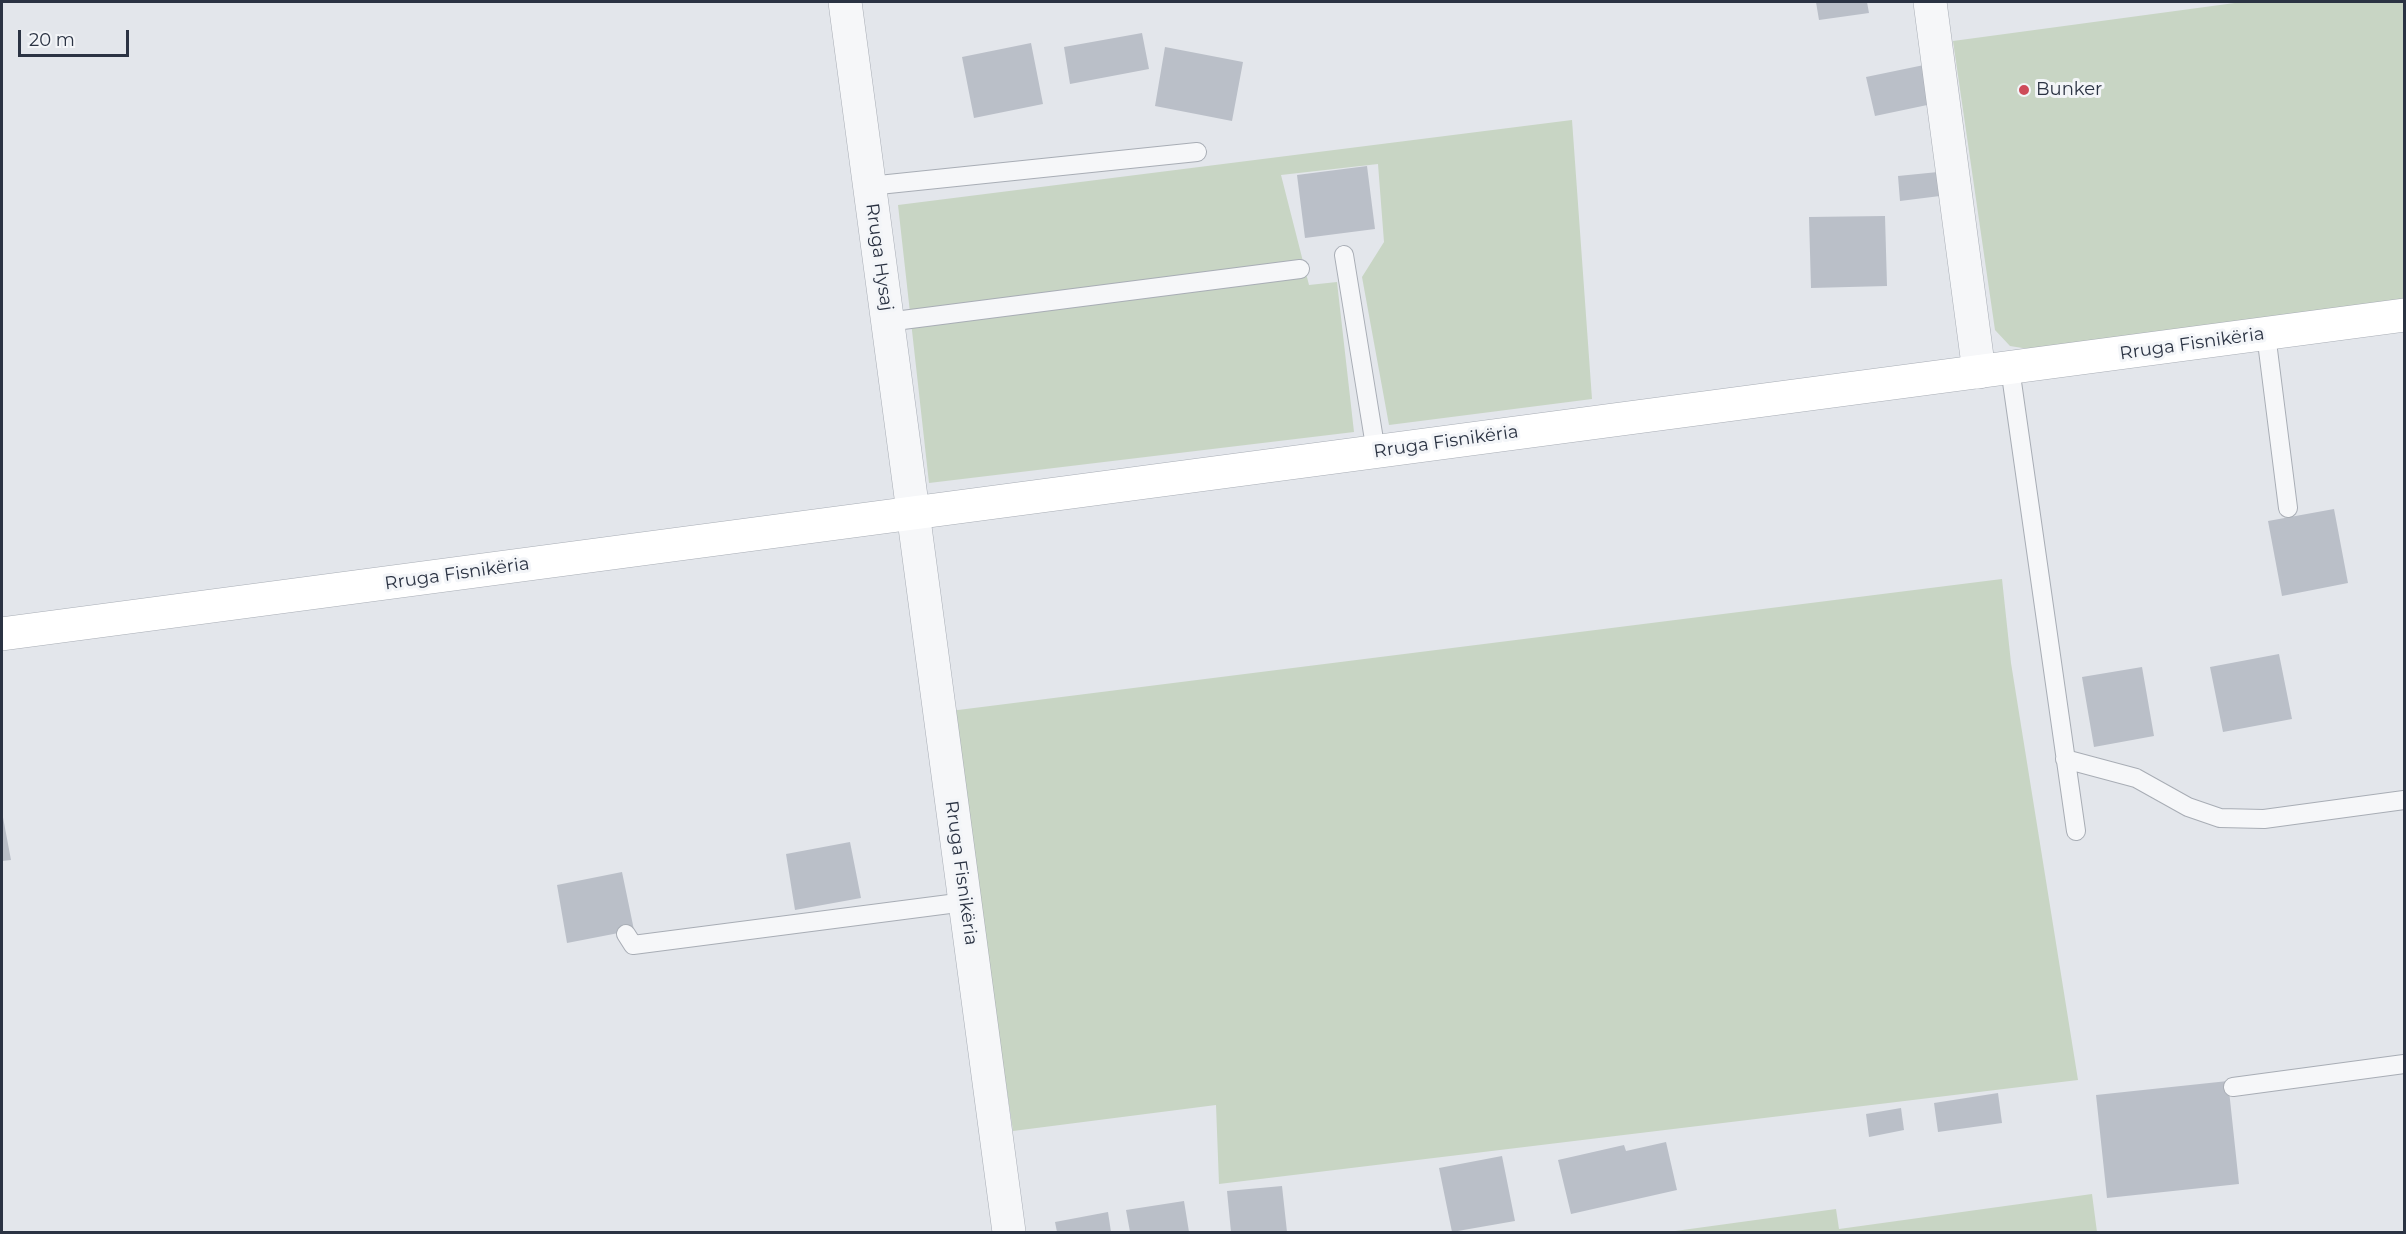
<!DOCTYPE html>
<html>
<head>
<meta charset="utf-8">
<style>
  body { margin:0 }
  #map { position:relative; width:2406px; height:1234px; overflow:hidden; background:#e3e6eb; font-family:Montserrat,sans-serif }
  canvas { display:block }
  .frame { position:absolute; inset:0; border:3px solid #2b3343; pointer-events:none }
  .scale { position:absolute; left:18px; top:30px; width:111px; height:27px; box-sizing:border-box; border:3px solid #2b3343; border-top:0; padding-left:8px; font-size:18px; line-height:21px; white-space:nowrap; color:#2b3343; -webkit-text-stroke:4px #f3f5f8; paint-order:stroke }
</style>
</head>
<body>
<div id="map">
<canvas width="2406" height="1234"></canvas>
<div class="frame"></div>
<div class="scale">20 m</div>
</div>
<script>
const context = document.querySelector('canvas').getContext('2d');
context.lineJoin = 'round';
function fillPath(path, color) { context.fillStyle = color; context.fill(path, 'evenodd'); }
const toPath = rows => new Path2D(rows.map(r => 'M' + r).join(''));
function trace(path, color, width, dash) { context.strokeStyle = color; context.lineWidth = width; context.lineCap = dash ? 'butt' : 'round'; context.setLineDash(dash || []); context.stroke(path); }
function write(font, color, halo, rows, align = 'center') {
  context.font = font + ' Montserrat,sans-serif'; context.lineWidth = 6; context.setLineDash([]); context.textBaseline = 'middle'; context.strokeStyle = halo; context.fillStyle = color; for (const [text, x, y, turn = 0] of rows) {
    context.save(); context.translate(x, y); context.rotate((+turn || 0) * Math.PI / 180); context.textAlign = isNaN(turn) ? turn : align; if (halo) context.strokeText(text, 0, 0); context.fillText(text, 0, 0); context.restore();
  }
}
const green = toPath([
  [2242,2,2404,2,2404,301,2035,350,2010,346,1995,330,1953,41],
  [1572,120,1592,399,1389,425,1362,277,1384,242,1378,164,1281,175,1309,285,1337,282,1354,432,929,483,898,205],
  [2002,579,2011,663,2078,1080,1219,1184,1216,1105,1013,1131,950,711],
  [2092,1194,2097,1232,1668,1232,1836,1209,1839,1229]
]);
const building = toPath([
  [1816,2,1867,2,1869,13,1819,20],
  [1142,33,1149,69,1070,84,1064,47],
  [1031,43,1043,104,974,118,962,57],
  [1165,47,1243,62,1232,121,1155,106],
  [1924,65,1932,104,1875,116,1866,77],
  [1367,166,1375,229,1305,238,1297,175],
  [1938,172,1940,196,1900,201,1898,176],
  [1885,216,1887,286,1811,288,1809,217],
  [2334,509,2348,583,2282,596,2268,521],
  [2279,654,2292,719,2223,732,2210,667],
  [2142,667,2154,736,2094,747,2082,677],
  [2,812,11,860,2,861],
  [850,842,861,898,795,910,786,854],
  [622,872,634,930,567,943,557,885],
  [2228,1081,2239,1184,2107,1198,2096,1095],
  [1998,1093,2002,1123,1938,1132,1934,1103],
  [1901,1108,1904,1130,1869,1137,1866,1114],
  [1666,1142,1677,1190,1571,1214,1558,1160,1624,1145,1626,1151],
  [1502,1156,1515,1221,1452,1232,1439,1168],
  [1282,1186,1287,1232,1231,1232,1227,1191],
  [1184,1201,1189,1232,1130,1232,1126,1210],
  [1108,1212,1111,1232,1057,1232,1055,1222]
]);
const lane = toPath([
  [869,186,1197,152],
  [1344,255,1376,452],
  [887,322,1300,269],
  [2266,334,2288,508],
  [2010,368,2076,831],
  [2065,759,2136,778,2188,807,2220,818,2264,819,2404,800],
  [626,934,633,945,965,902],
  [2233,1087,2404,1064]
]);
const street = toPath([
  [845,2,1009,1232],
  [1930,2,1979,372]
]);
const secondary = toPath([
  [2,634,2404,315]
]);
const markers = [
  [2024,90,6,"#ce4b59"]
];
const poiNames = [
  ["Bunker",2036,90]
];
const streetNames = [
  ["Rruga Hysaj",879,257,82],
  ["Rruga Fisnikëria",2192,344,-8],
  ["Rruga Fisnikëria",1446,442,-8],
  ["Rruga Fisnikëria",457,574,-8],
  ["Rruga Fisnikëria",961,873,82]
];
fillPath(green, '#c8d5c4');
fillPath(building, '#babfc8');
trace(lane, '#a8adb5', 20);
trace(street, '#a8adb5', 34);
trace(secondary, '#a8adb5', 34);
trace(lane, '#f6f7f9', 18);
trace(street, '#f6f7f9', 33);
trace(secondary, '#fff', 33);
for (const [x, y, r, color] of markers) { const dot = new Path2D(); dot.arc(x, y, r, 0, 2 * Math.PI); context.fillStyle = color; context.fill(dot); trace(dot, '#f3f5f8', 2); }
write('18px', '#2b3343', '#f3f5f8', poiNames, 'left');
write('18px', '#2b3343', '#f3f5f8', streetNames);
</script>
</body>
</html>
